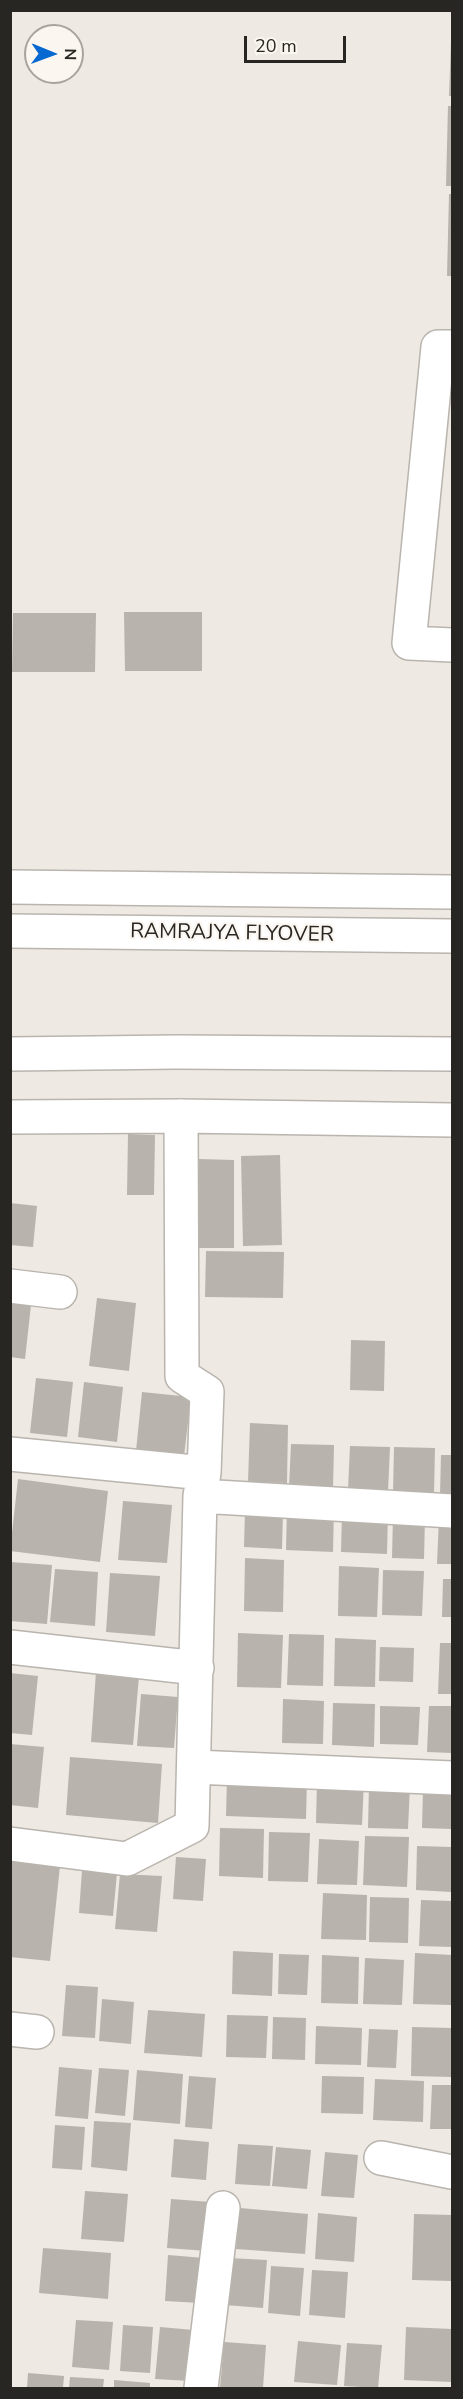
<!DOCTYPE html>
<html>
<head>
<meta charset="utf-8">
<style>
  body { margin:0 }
  #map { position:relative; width:463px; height:2399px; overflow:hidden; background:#eee9e2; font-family:"Nunito Sans",sans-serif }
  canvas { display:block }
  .frame { position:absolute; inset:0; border:12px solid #282623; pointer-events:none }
  .north { position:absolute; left:24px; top:24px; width:60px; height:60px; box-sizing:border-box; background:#fbf6f0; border:2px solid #a7a39e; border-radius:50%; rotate:91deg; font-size:16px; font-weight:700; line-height:24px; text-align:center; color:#282623 }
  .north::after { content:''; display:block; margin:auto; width:21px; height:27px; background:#0668d1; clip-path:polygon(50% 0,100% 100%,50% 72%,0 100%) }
  .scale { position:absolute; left:244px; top:36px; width:102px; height:27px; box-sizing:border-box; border:3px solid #282623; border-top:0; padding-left:8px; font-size:18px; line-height:21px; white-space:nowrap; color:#282623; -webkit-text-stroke:4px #fbf6f0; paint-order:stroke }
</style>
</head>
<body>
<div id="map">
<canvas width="463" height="2399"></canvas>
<div class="frame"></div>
<div class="north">N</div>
<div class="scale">20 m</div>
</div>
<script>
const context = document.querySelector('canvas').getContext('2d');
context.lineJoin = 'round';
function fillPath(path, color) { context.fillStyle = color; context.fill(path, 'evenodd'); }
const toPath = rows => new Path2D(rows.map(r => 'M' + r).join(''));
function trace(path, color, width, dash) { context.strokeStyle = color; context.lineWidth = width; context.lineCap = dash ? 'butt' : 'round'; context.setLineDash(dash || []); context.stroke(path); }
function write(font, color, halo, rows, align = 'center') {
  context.font = font + ' "Nunito Sans",sans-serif'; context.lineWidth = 4.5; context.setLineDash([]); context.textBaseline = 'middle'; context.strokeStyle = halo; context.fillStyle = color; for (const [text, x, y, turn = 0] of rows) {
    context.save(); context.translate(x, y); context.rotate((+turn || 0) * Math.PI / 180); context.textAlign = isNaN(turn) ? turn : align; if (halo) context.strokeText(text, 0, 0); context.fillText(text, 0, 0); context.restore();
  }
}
const building = toPath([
  [451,42,452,42,452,96,449,96],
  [448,106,452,106,452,186,446,186],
  [449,194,452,194,452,276,447,276],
  [124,612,202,612,202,671,125,671],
  [13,613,96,613,95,672,12,672],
  [128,1134,155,1135,154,1195,127,1195],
  [280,1155,282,1245,243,1246,241,1156],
  [199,1159,234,1160,234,1248,199,1248],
  [10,1203,37,1206,33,1247,10,1245],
  [206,1251,284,1252,283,1298,205,1297],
  [97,1298,136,1303,129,1371,89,1366],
  [10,1302,31,1305,25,1359,10,1357],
  [351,1340,385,1341,384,1391,350,1390],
  [36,1378,73,1382,67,1437,30,1433],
  [84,1382,123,1387,117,1442,78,1437],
  [142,1392,191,1397,184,1456,136,1451],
  [250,1423,288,1425,287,1483,248,1482],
  [291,1444,334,1445,333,1488,289,1487],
  [350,1446,390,1447,388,1492,348,1490],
  [394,1447,435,1448,434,1494,393,1493],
  [441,1455,452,1455,452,1496,440,1495],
  [18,1479,108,1491,100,1562,10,1551],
  [123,1501,172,1505,167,1563,118,1560],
  [287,1506,334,1508,333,1552,286,1550],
  [245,1511,283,1512,282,1549,244,1547],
  [342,1512,388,1513,387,1554,341,1552],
  [393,1516,425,1517,424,1559,392,1558],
  [439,1517,452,1518,452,1564,437,1564],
  [245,1558,284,1560,283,1612,244,1611],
  [10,1562,52,1565,47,1624,10,1621],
  [339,1566,379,1568,377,1617,338,1616],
  [55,1569,98,1572,95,1626,50,1622],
  [383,1570,424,1571,422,1616,382,1615],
  [110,1573,160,1576,155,1636,106,1632],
  [443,1579,452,1579,452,1617,442,1617],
  [238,1633,283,1635,281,1688,237,1687],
  [289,1634,324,1635,323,1686,287,1685],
  [335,1638,376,1640,375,1687,334,1686],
  [440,1643,452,1643,452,1694,438,1694],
  [380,1647,414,1648,413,1682,379,1681],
  [96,1672,139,1676,133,1745,91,1742],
  [10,1673,38,1676,32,1735,10,1733],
  [141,1694,178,1697,174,1748,137,1746],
  [283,1699,324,1701,323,1744,282,1743],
  [333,1703,375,1704,374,1747,332,1745],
  [380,1706,420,1707,418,1745,380,1744],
  [429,1706,452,1706,452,1753,427,1752],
  [10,1744,44,1747,38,1808,10,1805],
  [70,1757,162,1764,158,1823,66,1815],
  [227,1776,307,1779,306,1819,226,1816],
  [317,1779,364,1781,362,1825,316,1823],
  [369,1784,410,1785,408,1829,368,1828],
  [423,1789,452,1789,452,1829,422,1828],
  [220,1828,264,1829,263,1878,219,1876],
  [269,1832,310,1833,308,1882,268,1881],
  [365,1836,409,1837,407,1887,363,1885],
  [319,1839,359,1841,357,1885,317,1884],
  [417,1846,452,1847,452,1892,416,1890],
  [176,1857,206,1859,203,1901,173,1899],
  [10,1861,60,1866,50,1961,10,1957],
  [82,1870,117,1873,113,1916,79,1913],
  [120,1874,162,1876,157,1932,115,1929],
  [323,1893,367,1895,366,1940,321,1939],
  [370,1897,409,1898,408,1943,369,1942],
  [421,1900,452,1901,452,1947,419,1946],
  [233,1951,273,1953,272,1996,232,1994],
  [415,1953,452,1955,452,2005,413,2004],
  [279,1954,309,1955,307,1995,278,1994],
  [322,1955,359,1957,358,2004,321,2003],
  [365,1958,404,1960,402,2005,363,2004],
  [66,1985,98,1987,95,2038,62,2036],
  [102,1999,134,2002,131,2044,99,2041],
  [148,2010,205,2014,202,2057,144,2053],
  [227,2015,268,2016,266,2058,226,2057],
  [273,2017,306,2018,305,2060,272,2059],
  [316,2026,362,2028,361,2065,315,2064],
  [412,2027,452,2028,452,2077,411,2076],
  [369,2029,398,2030,396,2068,367,2067],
  [59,2067,92,2070,88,2119,55,2116],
  [99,2068,129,2070,125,2116,95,2113],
  [137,2070,183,2074,180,2124,133,2120],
  [189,2076,216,2078,212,2129,185,2127],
  [322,2076,364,2077,363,2114,321,2113],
  [375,2079,424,2081,423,2122,373,2120],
  [432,2085,452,2085,452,2129,430,2129],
  [94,2121,131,2123,127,2171,91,2167],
  [55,2125,85,2127,82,2170,52,2168],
  [174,2139,209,2142,206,2180,171,2177],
  [238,2144,273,2146,270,2186,235,2184],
  [276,2147,311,2150,307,2189,272,2186],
  [325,2152,358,2155,354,2198,321,2196],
  [85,2191,128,2194,124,2242,81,2239],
  [171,2199,211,2202,207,2251,167,2248],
  [240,2208,308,2214,305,2254,236,2249],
  [318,2213,357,2217,354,2262,315,2259],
  [414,2214,452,2215,452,2281,412,2280],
  [43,2248,111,2253,108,2299,39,2293],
  [168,2255,204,2258,200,2303,165,2301],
  [229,2258,267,2260,263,2308,225,2305],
  [271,2266,304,2268,300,2316,268,2313],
  [312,2270,348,2272,345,2318,309,2315],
  [76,2320,113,2322,109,2370,72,2367],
  [123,2325,153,2327,150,2373,120,2371],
  [160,2327,194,2330,190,2381,155,2379],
  [406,2327,452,2329,452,2382,404,2380],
  [298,2341,341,2345,337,2385,294,2382],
  [224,2342,266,2345,263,2388,220,2388],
  [347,2343,382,2345,378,2388,344,2386],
  [28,2373,64,2376,63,2388,27,2388],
  [70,2377,104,2379,103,2388,69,2388],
  [114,2380,150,2383,150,2388,114,2388]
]);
const minor = toPath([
  [452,347,438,347,409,643,452,645],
  [10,887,452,892],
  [10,1117,181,1116,452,1120],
  [10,1286,60,1292],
  [10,1454,204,1473],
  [200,1496,452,1511],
  [10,1647,197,1668],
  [194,1767,452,1778],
  [10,1844,127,1859,192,1826,200,1496,204,1473,207,1392,182,1376,181,1116],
  [10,2029,37,2032],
  [381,2158,452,2172],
  [201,2388,223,2208]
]);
const major = toPath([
  [10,931,452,936],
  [10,1054,177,1052,452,1054]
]);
const streetNames = [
  ["RAMRAJYA FLYOVER",232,934,1]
];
fillPath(building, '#b8b3ad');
trace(minor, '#b9b5ae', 36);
trace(major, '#b9b5ae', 36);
trace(minor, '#fff', 33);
trace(major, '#fff', 33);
write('21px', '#282623', '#fbf6f0', streetNames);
</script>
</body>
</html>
